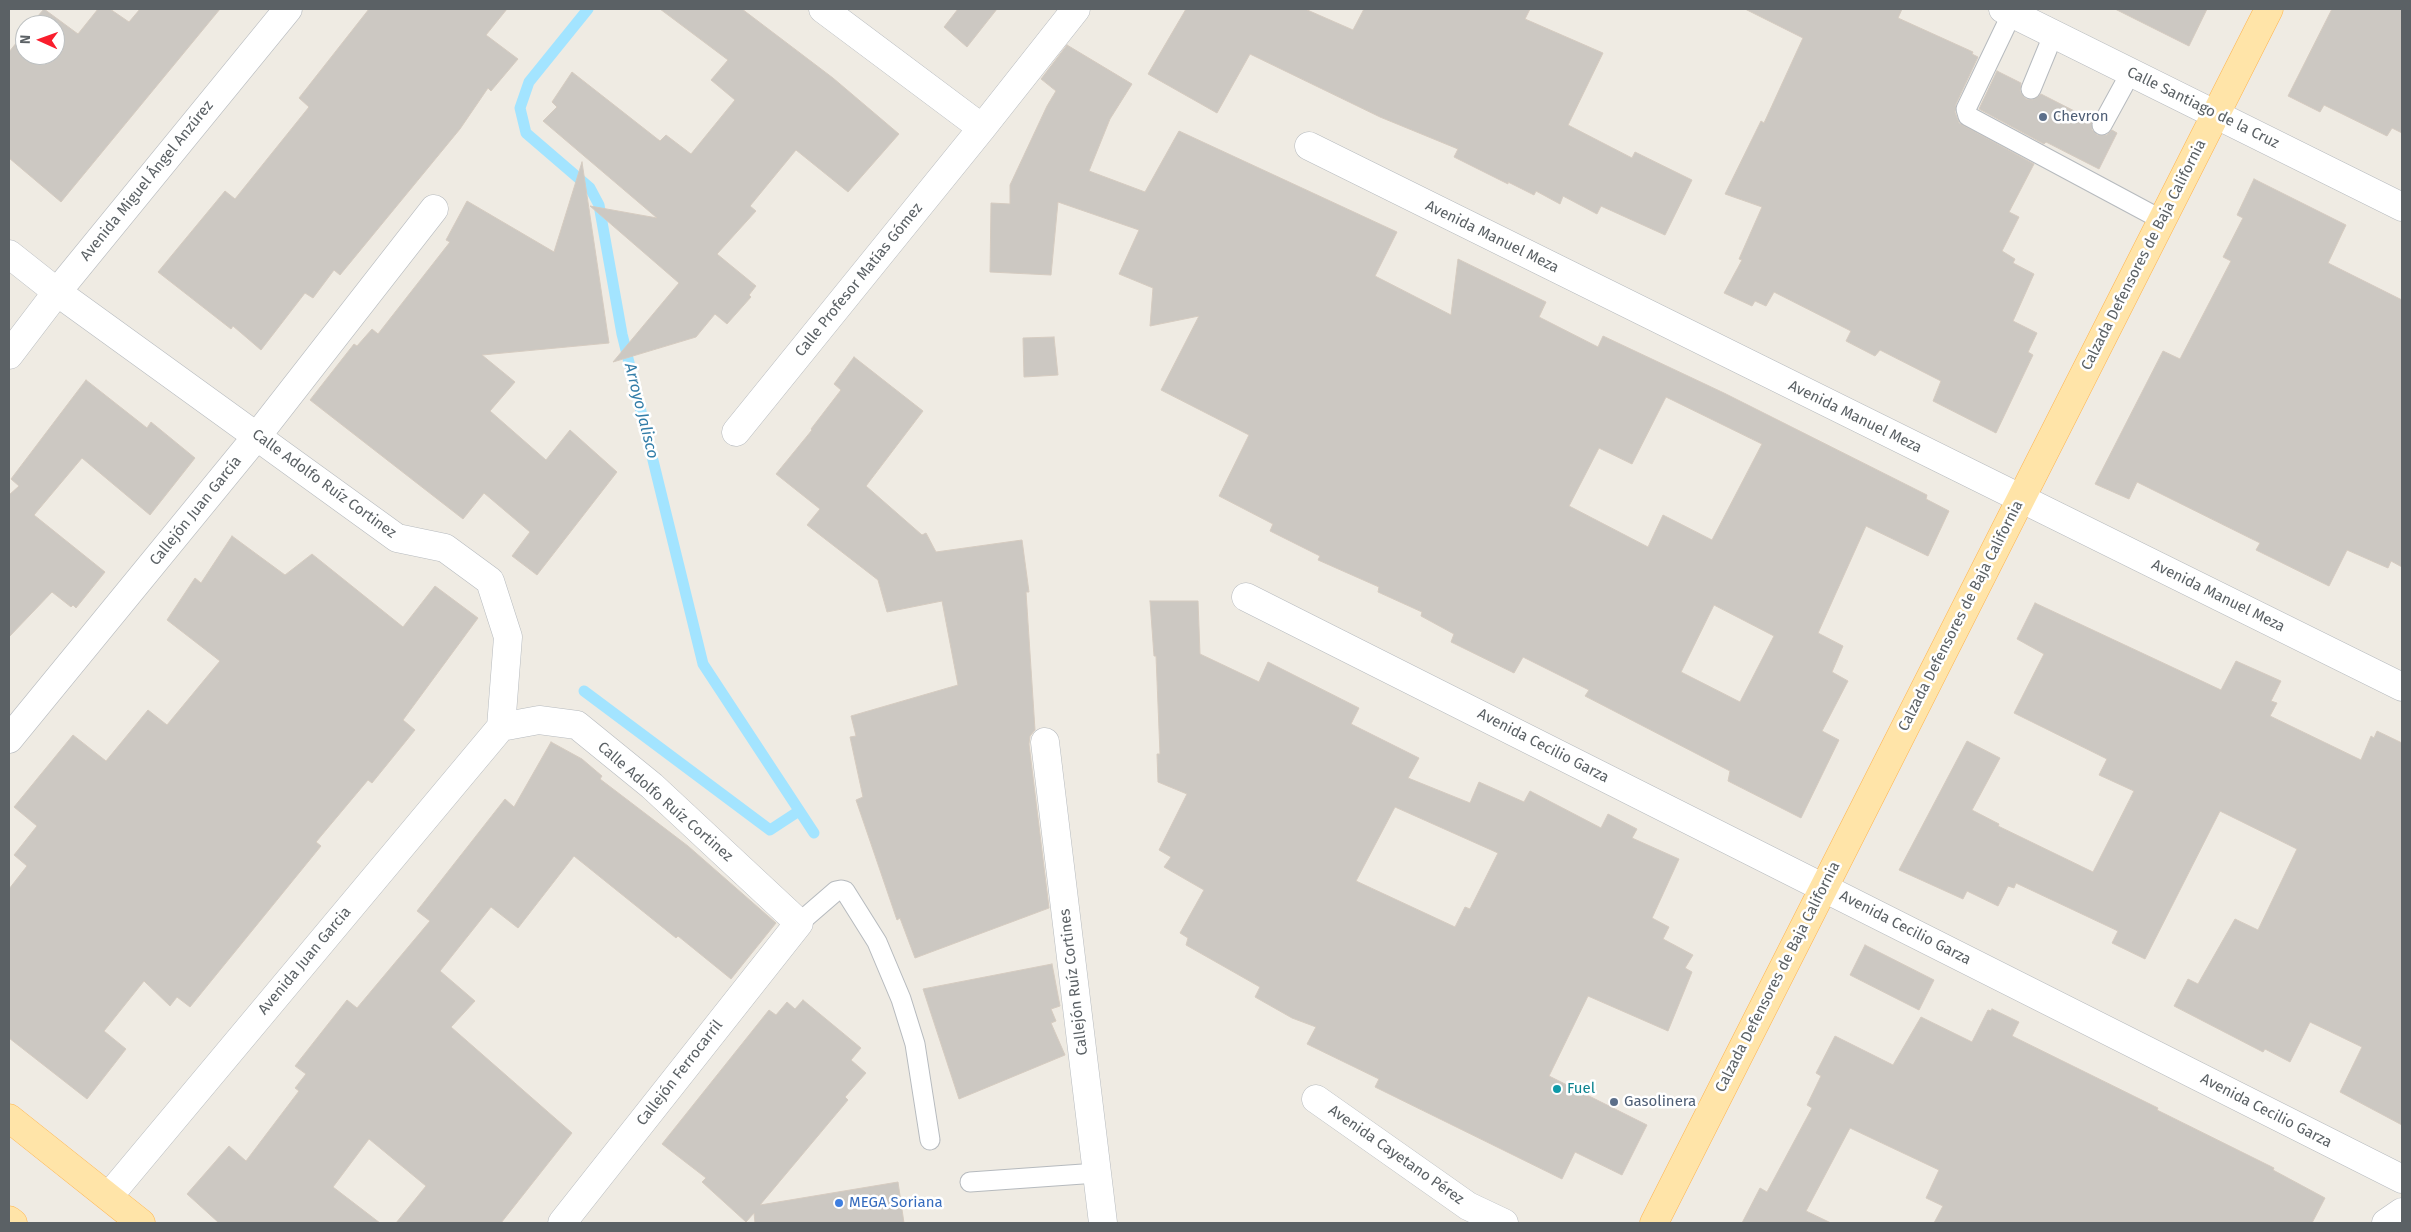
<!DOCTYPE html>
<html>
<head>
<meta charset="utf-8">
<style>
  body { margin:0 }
  #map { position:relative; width:2411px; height:1232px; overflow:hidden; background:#efebe3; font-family:"Fira Sans",sans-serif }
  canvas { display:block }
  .frame { position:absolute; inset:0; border:10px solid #5b6165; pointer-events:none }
  .north { position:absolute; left:15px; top:15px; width:50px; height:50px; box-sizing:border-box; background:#fff; border:1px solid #bdc0c1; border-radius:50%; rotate:272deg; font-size:14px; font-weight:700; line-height:20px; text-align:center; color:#5b6165 }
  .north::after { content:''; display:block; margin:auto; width:18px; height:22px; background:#f91e2d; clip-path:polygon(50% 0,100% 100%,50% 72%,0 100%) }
</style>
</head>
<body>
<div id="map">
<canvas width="2411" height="1232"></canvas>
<div class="frame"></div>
<div class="north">N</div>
</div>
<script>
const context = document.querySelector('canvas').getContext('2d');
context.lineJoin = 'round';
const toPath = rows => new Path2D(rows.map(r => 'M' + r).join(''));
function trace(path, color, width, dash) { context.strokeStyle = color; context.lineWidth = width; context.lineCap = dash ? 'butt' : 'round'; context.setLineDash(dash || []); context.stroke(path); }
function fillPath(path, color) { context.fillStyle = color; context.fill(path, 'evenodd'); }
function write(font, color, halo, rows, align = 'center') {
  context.font = font + ' "Fira Sans",sans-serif'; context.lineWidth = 5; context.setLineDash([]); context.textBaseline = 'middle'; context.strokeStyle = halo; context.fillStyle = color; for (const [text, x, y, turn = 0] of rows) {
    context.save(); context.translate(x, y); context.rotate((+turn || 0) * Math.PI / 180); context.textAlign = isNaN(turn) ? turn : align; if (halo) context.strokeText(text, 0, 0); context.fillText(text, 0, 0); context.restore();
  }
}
const stream = toPath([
  [588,9,529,82,520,108,526,133,590,188,599,205,622,334,703,664,814,833],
  [584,691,770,830,799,811]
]);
const building = toPath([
  [44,9,78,34,98,9,110,9,129,22,140,9,220,9,61,202,9,158,9,52,25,32,25,55,55,55,55,25,30,25,44,9],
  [369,9,507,9,486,35,518,59,491,91,488,88,460,129,340,275,334,270,313,298,305,293,261,350,233,326,231,329,158,272,225,191,235,199,309,107,299,98,369,9],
  [660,9,742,9,833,78,899,134,848,192,796,150,750,206,756,211,717,254,756,286,749,295,751,297,727,324,715,314,696,337,613,362,679,283,590,206,657,218,543,121,557,107,552,102,572,72,660,141,666,135,691,154,735,100,711,80,728,60,660,9],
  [958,9,997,9,967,47,944,27,958,9],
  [1186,9,1305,9,1353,30,1364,9,1530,9,1525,19,1603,53,1568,125,1632,158,1635,152,1692,180,1665,235,1601,206,1597,214,1563,196,1560,204,1536,191,1534,195,1508,182,1508,184,1454,157,1458,149,1380,117,1250,54,1217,113,1148,74,1186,9],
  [1745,9,1902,9,1898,18,1973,52,1972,54,1978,57,1956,104,1955,112,1959,123,2034,164,2009,212,2019,217,2002,251,2015,259,2013,263,2034,274,2013,321,2037,333,2028,352,2033,355,1996,433,1933,401,1941,381,1880,350,1875,356,1846,341,1851,331,1774,292,1766,306,1755,301,1752,306,1724,293,1742,260,1739,259,1762,207,1725,194,1761,121,1764,123,1803,38,1745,9],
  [2115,9,2207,9,2189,46,2115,9],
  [2332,9,2402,9,2402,133,2392,128,2387,136,2324,105,2320,112,2288,96,2332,9],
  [1067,45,1132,84,1110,119,1089,171,1145,192,1179,131,1397,232,1375,276,1451,315,1458,259,1546,302,1539,317,1598,347,1603,336,1724,393,1927,495,1926,499,1949,511,1928,556,1866,526,1818,633,1843,646,1832,672,1848,681,1822,731,1839,740,1801,818,1728,781,1730,771,1585,696,1589,690,1523,657,1514,673,1451,642,1454,634,1421,616,1422,612,1378,592,1379,587,1318,560,1320,556,1270,531,1273,524,1219,496,1249,435,1161,390,1199,316,1150,326,1153,288,1119,274,1139,230,1058,202,1051,275,990,272,991,203,1010,204,1010,185,1047,106,1056,91,1041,79,1067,45],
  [1666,397,1762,444,1712,540,1663,515,1648,547,1569,506,1599,448,1632,464,1666,397],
  [1714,605,1774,636,1740,702,1681,672,1714,605],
  [1997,71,2021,83,2020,91,2026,99,2033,100,2041,94,2092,120,2092,130,2097,135,2107,135,2112,130,2117,133,2099,169,2046,142,2044,144,1979,109,1997,71],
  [582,162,609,343,482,355,515,382,490,411,546,460,570,430,617,472,537,575,512,556,530,532,484,493,463,519,310,400,354,344,357,346,372,329,378,334,450,242,446,240,467,201,554,252,582,162],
  [2254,179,2346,225,2328,263,2402,300,2402,567,2391,561,2388,568,2347,550,2329,586,2256,550,2260,543,2137,482,2129,499,2095,484,2163,351,2180,359,2231,261,2223,257,2243,218,2237,215,2254,179],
  [1054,337,1058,375,1024,377,1023,338,1054,337],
  [854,357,923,411,866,486,922,535,926,533,936,552,1022,540,1029,592,1026,592,1035,730,1030,736,1029,744,1049,908,915,958,900,918,897,920,856,800,863,797,850,737,856,736,851,716,958,685,942,601,887,612,878,580,807,525,820,509,776,474,812,430,811,429,841,390,834,384,854,357],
  [86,380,147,428,151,422,195,458,150,515,82,458,34,515,105,572,76,608,73,605,71,607,52,592,9,637,9,495,19,486,11,479,86,380],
  [232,536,285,575,312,554,403,627,435,586,478,618,403,720,415,730,372,783,368,780,316,842,321,846,190,1007,177,997,170,1006,144,981,104,1031,126,1049,87,1099,9,1038,9,889,27,866,14,855,37,826,14,807,73,735,106,761,148,710,167,725,220,661,167,620,195,578,201,583,232,536],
  [1150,601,1198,601,1200,654,1259,682,1268,662,1359,708,1351,724,1419,758,1408,778,1470,803,1479,782,1524,802,1530,791,1601,828,1608,814,1637,829,1632,838,1679,859,1652,918,1669,927,1663,939,1693,955,1685,968,1692,972,1668,1031,1588,996,1549,1076,1647,1125,1622,1175,1575,1152,1562,1179,1375,1087,1379,1079,1307,1044,1316,1027,1292,1018,1255,997,1260,987,1186,945,1188,938,1180,933,1204,890,1164,867,1171,857,1159,850,1187,794,1158,782,1157,754,1160,754,1156,656,1154,656,1150,601],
  [1395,807,1498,853,1470,909,1465,907,1455,927,1356,881,1395,807],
  [2035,603,2221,690,2236,661,2281,681,2271,701,2277,703,2270,716,2361,760,2371,736,2374,738,2377,731,2402,743,2402,1125,2340,1092,2362,1047,2310,1022,2290,1062,2265,1049,2263,1052,2174,1006,2188,979,2198,984,2235,919,2258,930,2297,849,2220,811,2145,959,2112,943,2118,931,2016,883,2014,888,2008,886,1998,906,1967,891,1963,899,1899,870,1967,741,2000,758,1972,810,1999,824,1998,826,2093,872,2134,791,2099,775,2107,759,2014,713,2044,654,2017,639,2035,603],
  [551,742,582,759,602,776,600,779,688,846,776,923,731,979,678,936,676,938,574,856,518,928,491,907,440,971,475,1001,451,1027,572,1133,501,1223,396,1223,426,1186,369,1139,333,1187,380,1223,219,1223,187,1194,229,1146,246,1161,299,1091,295,1088,306,1074,295,1066,347,1000,357,1008,430,921,417,911,505,799,514,807,551,742],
  [1865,945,1934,980,1919,1010,1850,975,1865,945],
  [1052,964,1060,1006,1051,1009,1056,1021,1051,1023,1065,1055,959,1099,923,989,1052,964],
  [803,1000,861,1048,851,1060,866,1073,845,1097,848,1100,760,1205,898,1182,904,1223,755,1223,754,1213,746,1222,702,1182,706,1178,662,1144,769,1010,776,1015,787,1002,795,1009,803,1000],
  [1992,1009,2019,1022,2012,1036,2158,1108,2157,1110,2274,1168,2273,1170,2325,1198,2312,1223,1934,1223,1943,1206,1926,1198,1939,1170,1850,1128,1806,1211,1831,1223,1742,1223,1760,1188,1767,1192,1812,1108,1807,1105,1821,1076,1816,1073,1835,1036,1893,1065,1921,1017,1972,1042,1988,1010,1991,1011,1992,1009]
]);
const lane = toPath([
  [2012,13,1966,109,1968,116,2162,220],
  [2031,89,2054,33],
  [2102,125,2131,72],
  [799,923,836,891,841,890,845,891,877,942,901,999,915,1044,930,1140],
  [970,1182,1097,1173]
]);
const street = toPath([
  [823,9,982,128],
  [2003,9,2402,207],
  [1309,146,2402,687],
  [9,254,57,292,397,538,445,548,490,581,508,637,501,727,539,720,577,725,652,786,799,923,562,1223],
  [9,355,57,292,288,9],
  [736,432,982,128,1076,9],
  [1246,597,2402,1179],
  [9,739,257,436,434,209],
  [1045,742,1103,1223],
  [1316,1099,1468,1206,1504,1223],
  [109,1196,501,727],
  [2386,1223,2402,1212]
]);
const primary = toPath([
  [9,1118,141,1223],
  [9,1220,13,1223],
  [1654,1223,2269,9]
]);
const markers = [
  [2043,117,5,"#5c6f8a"],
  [1557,1089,5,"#0f9aa8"],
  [1614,1102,5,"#5c6f8a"],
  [839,1203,5,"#3f7fe0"]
];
const streetNames = [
  ["Calle Santiago de la Cruz",2203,108,26],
  ["Avenida Miguel Ángel Anzúrez",147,181,-51],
  ["Avenida Manuel Meza",1492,237,26],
  ["Calzada Defensores de Baja California",2144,255,-63],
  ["Calle Profesor Matías Gómez",859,280,-51],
  ["Avenida Manuel Meza",1855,417,26],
  ["Calle Adolfo Ruíz Cortinez",324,484,36],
  ["Callejón Juan García",196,511,-51],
  ["Avenida Manuel Meza",2218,596,26],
  ["Calzada Defensores de Baja California",1961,616,-63],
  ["Avenida Cecilio Garza",1543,746,27],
  ["Calle Adolfo Ruíz Cortinez",665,802,41],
  ["Avenida Cecilio Garza",1905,928,27],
  ["Avenida Juan Garcia",305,961,-50],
  ["Calzada Defensores de Baja California",1778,977,-63],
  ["Callejón Ruíz Cortines",1074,982,-97],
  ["Callejón Ferrocarril",680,1073,-52],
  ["Avenida Cecilio Garza",2266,1111,27],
  ["Avenida Cayetano Pérez",1396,1155,35]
];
const serviceNames = [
  ["Chevron",2053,117],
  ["Gasolinera",1624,1102]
];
const cultureNames = [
  ["Fuel",1567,1089]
];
const shopNames = [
  ["MEGA Soriana",849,1203]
];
const waterNames = [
  ["Arroyo Jalisco",641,411,76]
];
trace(stream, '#a3e4ff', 11);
fillPath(building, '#ccc8c2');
trace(building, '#d5cbc0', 1);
trace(lane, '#b6babe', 21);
trace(street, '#b6babe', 29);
trace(primary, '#ffb34c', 29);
trace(lane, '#fff', 19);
trace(street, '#fff', 28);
trace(primary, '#ffe4a8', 28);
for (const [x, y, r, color] of markers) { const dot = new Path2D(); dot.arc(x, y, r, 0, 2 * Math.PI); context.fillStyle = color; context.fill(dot); trace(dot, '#fff', 2); }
write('15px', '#5b6165', '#fff', streetNames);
write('15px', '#4e5e75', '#fff', serviceNames, 'left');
write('15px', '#0d838f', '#fff', cultureNames, 'left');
write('15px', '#366cbe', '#fff', shopNames, 'left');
write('italic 16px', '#327da8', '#fff', waterNames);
</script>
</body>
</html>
